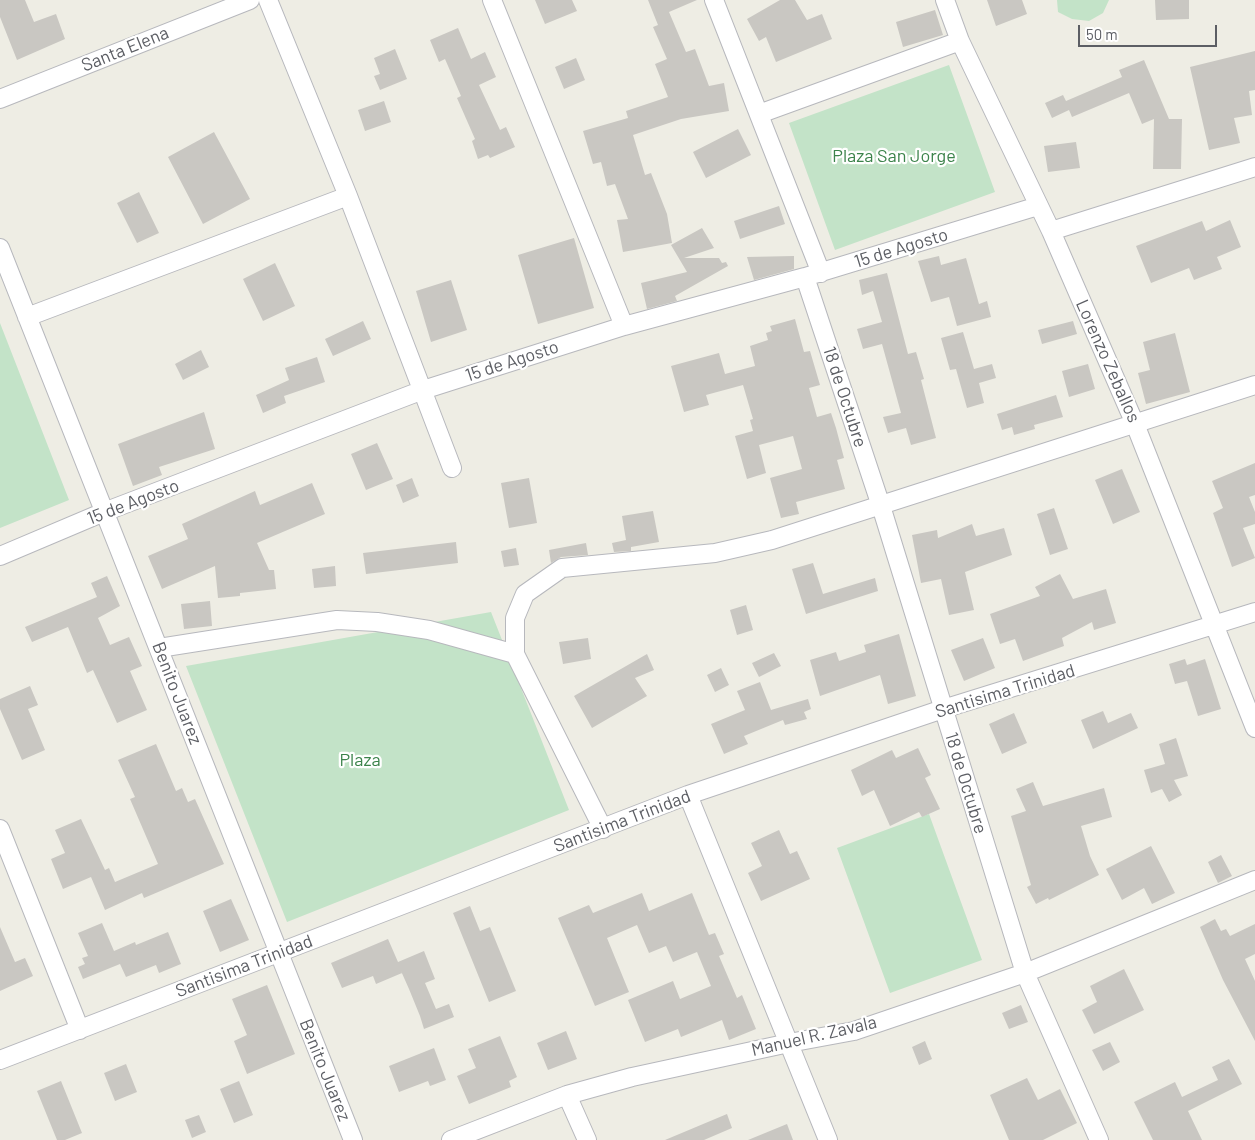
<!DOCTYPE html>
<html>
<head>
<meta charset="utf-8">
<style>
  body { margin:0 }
  #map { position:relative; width:1255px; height:1140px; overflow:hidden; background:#eeede4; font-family:Barlow,sans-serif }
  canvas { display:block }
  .scale { position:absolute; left:1078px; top:25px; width:139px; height:22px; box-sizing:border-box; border:2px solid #5c5e64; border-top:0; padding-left:6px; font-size:15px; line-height:18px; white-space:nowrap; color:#5c5e64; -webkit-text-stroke:4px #fff; paint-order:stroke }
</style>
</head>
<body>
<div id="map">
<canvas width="1255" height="1140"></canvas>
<div class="scale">50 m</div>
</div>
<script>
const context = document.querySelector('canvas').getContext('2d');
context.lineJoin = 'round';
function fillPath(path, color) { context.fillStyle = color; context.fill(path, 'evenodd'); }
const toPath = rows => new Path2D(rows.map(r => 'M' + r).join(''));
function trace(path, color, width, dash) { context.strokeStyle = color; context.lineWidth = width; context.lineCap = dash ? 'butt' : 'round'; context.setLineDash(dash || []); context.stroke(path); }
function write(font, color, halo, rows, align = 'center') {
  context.font = font + ' Barlow,sans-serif'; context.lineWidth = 4.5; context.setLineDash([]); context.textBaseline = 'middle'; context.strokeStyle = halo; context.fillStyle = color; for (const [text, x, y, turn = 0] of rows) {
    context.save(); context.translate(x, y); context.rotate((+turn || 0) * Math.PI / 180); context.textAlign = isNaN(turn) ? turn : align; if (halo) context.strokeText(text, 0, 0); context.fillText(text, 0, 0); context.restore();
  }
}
const green = toPath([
  [1057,0,1109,0,1103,13,1089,21,1072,19,1058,12],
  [949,65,995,192,835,250,789,123],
  [0,323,69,500,0,528],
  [491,612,569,810,287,922,186,666],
  [929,814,982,960,890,993,837,848]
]);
const building = toPath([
  [0,0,25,0,34,22,56,14,65,39,17,60,0,17],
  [535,0,572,0,577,11,545,24],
  [648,0,697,0,669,12,686,52,695,49,709,86,724,83,729,111,681,119,633,135,645,175,651,173,667,214,672,243,623,252,617,220,628,219,615,184,607,186,601,162,593,164,583,131,628,118,626,111,668,97,655,64,667,59,653,27,658,25],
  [780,0,795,0,807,20,822,14,832,39,776,62,766,37,759,41,747,19],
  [987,0,1022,0,1027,14,996,26],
  [1155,0,1189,0,1189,19,1156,20],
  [935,10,943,35,903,47,896,22],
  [458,28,471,59,485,52,496,77,479,85,500,130,506,127,515,147,490,158,488,155,478,159,472,141,475,139,457,98,461,96,445,59,439,62,430,40],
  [395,49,407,79,380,90,374,76,380,74,374,58],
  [1255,51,1255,90,1249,91,1252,115,1234,118,1240,143,1209,150,1190,67],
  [576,58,585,80,564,89,555,67],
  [1144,60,1169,119,1182,119,1181,169,1153,169,1154,119,1142,124,1129,93,1072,117,1069,110,1052,118,1045,103,1063,95,1066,101,1122,77,1119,70],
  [384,101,391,122,365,131,358,110],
  [738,129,751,155,706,178,693,152],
  [214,132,250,199,203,224,168,157],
  [1076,142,1080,168,1048,172,1044,146],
  [139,192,159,233,137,243,117,203],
  [779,206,785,224,740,239,734,221],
  [1230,220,1241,247,1217,257,1222,269,1194,280,1189,268,1151,283,1136,246,1202,221,1206,231],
  [702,228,714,248,684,258,719,258,722,263,726,262,728,266,675,296,677,301,647,309,641,283,687,272,671,245],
  [574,238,594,308,538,324,518,255],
  [794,256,794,269,754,280,747,257],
  [939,256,941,265,966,258,979,304,987,301,991,317,957,326,949,297,931,302,918,261],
  [275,263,295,306,263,321,243,279],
  [887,273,908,354,916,352,924,379,921,380,936,438,911,445,906,428,888,433,883,417,901,413,882,344,863,349,857,329,882,322,873,291,862,295,859,280],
  [451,280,467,330,431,342,416,291],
  [795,319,804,352,810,351,820,385,809,388,817,417,831,413,836,428,844,458,837,460,845,489,796,502,799,514,781,518,770,478,802,469,793,436,759,445,766,473,747,479,735,436,753,431,750,420,753,419,743,385,706,395,709,405,684,412,671,366,719,353,725,374,755,366,750,346,768,340,766,333,772,331,770,326],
  [363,321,371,339,333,356,325,339],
  [1073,321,1077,334,1042,344,1038,330],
  [963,332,974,369,992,364,996,378,979,383,984,403,967,408,956,369,950,370,941,338],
  [1175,333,1190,392,1146,404,1138,373,1150,370,1143,342],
  [201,350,209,367,183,380,175,364],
  [317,357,325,382,284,396,286,403,263,413,256,395,289,380,285,368],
  [1088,364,1095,389,1069,397,1062,371],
  [1056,395,1063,417,1034,425,1035,429,1014,435,1012,427,1002,430,997,414],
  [204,412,215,449,159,467,162,475,133,486,118,444],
  [377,443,393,479,366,490,351,454],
  [1255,463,1255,495,1249,497,1255,512,1255,524,1243,528,1255,558,1232,567,1213,513,1223,508,1212,481],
  [1122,469,1140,512,1113,524,1095,480],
  [412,478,419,496,403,503,396,485],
  [529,478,537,523,509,528,501,483],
  [312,483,325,514,257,543,269,570,274,570,276,589,240,593,240,596,218,598,215,566,162,589,148,556,188,539,182,524,255,491,260,505],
  [1054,508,1068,549,1050,555,1037,514],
  [653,511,659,542,631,547,631,551,614,552,612,543,626,540,622,516],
  [972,524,976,536,1004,528,1012,555,965,572,974,610,949,615,941,579,921,583,912,535,937,530,938,538],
  [456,542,458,563,366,574,363,553],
  [586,543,588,555,561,557,551,563,549,550],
  [516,548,519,565,504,567,501,551],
  [813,563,823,594,875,578,878,591,806,614,792,569],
  [335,566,336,586,314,588,312,569],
  [1060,574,1073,599,1106,589,1116,623,1094,630,1092,622,1062,638,1064,646,1023,661,1015,639,1000,644,990,614,1040,596,1035,587],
  [107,576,120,606,98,618,110,645,129,637,142,666,130,671,147,710,117,723,93,670,87,673,68,627,32,642,25,627,97,597,91,583],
  [210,601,212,626,184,629,181,604],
  [746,605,753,630,737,635,730,610],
  [899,634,916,696,888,704,880,675,820,696,810,660,836,652,839,661,866,652,864,645],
  [588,638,591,659,563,664,559,642],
  [983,638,995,668,964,681,951,650],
  [774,653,781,666,759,677,752,663],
  [647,654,654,670,635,678,647,696,592,728,574,696],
  [1185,659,1187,665,1205,659,1221,709,1198,716,1187,681,1175,684,1169,664],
  [721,668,729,685,715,692,707,675],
  [760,682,771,710,808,699,811,709,804,712,807,719,785,725,783,720,744,736,748,744,724,754,711,724,745,710,737,691],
  [30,686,38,705,28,709,45,750,22,760,0,709,0,699],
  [1103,711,1108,723,1131,713,1138,728,1093,749,1081,720],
  [1014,713,1027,743,1002,754,989,724],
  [1176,738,1188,776,1174,780,1182,795,1169,802,1162,789,1151,793,1144,770,1165,764,1159,744],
  [156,744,176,791,182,788,188,802,195,799,224,864,144,898,142,893,105,910,91,877,63,889,51,859,65,853,55,830,81,819,105,870,109,868,115,882,158,864,130,799,135,797,118,760],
  [918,748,931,775,925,778,940,809,922,817,919,812,890,826,874,790,862,796,851,770,892,750,896,758],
  [1033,782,1043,806,1104,788,1112,817,1081,826,1090,856,1099,875,1049,900,1048,898,1036,904,1027,887,1031,885,1011,816,1026,811,1016,789],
  [779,830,790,854,797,851,810,879,761,901,748,873,762,866,751,843],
  [1151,846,1175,893,1152,904,1144,888,1122,900,1106,869],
  [1221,855,1232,876,1218,883,1208,862],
  [642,893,649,911,692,893,709,935,715,933,724,954,719,956,737,998,742,995,756,1029,729,1040,722,1020,681,1037,678,1029,645,1042,628,1000,673,981,680,999,711,986,697,952,673,962,666,946,649,953,637,925,607,938,629,992,595,1006,558,918,589,905,593,913],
  [231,899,249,940,220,952,203,911],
  [470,906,480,931,490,927,516,991,489,1002,453,913],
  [1215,919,1221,931,1226,929,1230,936,1255,924,1255,954,1245,959,1255,981,1255,1041,1223,980,1200,927],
  [102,923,114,951,135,942,136,945,168,932,181,964,159,973,156,965,126,977,120,964,83,979,78,967,85,964,82,958,88,956,78,933],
  [0,927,15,962,25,958,33,976,0,991],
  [388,939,398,962,424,951,435,979,425,983,436,1009,449,1004,454,1017,424,1029,420,1016,409,989,401,971,402,973,376,984,373,976,342,988,331,963],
  [1124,969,1144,1010,1094,1034,1082,1010,1097,1002,1090,986],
  [267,985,295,1054,247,1074,234,1041,247,1035,232,999],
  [1021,1005,1028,1022,1009,1029,1002,1013],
  [566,1031,577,1059,548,1070,537,1043],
  [500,1036,517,1077,509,1081,511,1087,469,1104,457,1076,476,1068,468,1049],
  [925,1041,932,1059,919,1065,912,1047],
  [1110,1042,1120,1062,1103,1071,1092,1050],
  [434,1048,446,1080,430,1086,428,1081,399,1092,389,1066],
  [1229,1059,1242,1084,1188,1111,1202,1140,1153,1140,1134,1102,1175,1082,1182,1097,1218,1080,1212,1067],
  [126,1064,137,1092,115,1101,104,1073],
  [1027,1078,1038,1100,1060,1089,1077,1123,1043,1140,1009,1140,990,1095],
  [61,1081,82,1133,65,1140,57,1140,37,1091],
  [239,1081,253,1115,234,1123,220,1089],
  [727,1114,732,1128,704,1140,665,1140],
  [199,1115,206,1132,192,1138,185,1120],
  [787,1124,793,1140,748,1140]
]);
const minor = toPath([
  [268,0,348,196,452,468],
  [492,0,624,326],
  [714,0,821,273],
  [945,0,960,41,1051,231,1135,424,1255,728],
  [0,99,250,0],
  [759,114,960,41],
  [1051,231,1255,167],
  [0,248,353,1140],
  [805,277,881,506,1025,973,1099,1140],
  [27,317,348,196],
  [0,556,104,512,423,390,624,326,805,277,1038,206],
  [159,648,337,620,377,622,429,630,515,654,515,618,525,594,562,568,715,553,772,540,1255,385],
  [515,654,603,829],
  [688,795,828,1140],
  [0,829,80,1030],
  [0,1060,688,795,943,709,1255,612],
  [567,1095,587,1140],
  [451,1140,567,1095,632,1077,789,1043,854,1031,1025,973,1255,880]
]);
const streetNames = [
  ["Santa Elena",125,49,-22],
  ["15 de Agosto",901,248,-17],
  ["15 de Agosto",512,361,-18],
  ["Lorenzo Zeballos",1108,361,66],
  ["18 de Octubre",845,397,72],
  ["15 de Agosto",133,502,-21],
  ["Santisima Trinidad",1005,691,-17],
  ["Benito Juarez",177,693,69],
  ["18 de Octubre",966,783,73],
  ["Santisima Trinidad",622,821,-21],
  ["Santisima Trinidad",244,966,-21],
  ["Manuel R. Zavala",814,1036,-13],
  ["Benito Juarez",325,1070,68]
];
const parkNames = [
  ["Plaza San Jorge",894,156],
  ["Plaza",360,760]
];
fillPath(green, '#c3e3c8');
fillPath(building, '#c9c7c2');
trace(minor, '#b7b8bd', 20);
trace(minor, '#fff', 18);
write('18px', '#5c5e64', '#fff', streetNames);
write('18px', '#3c834b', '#fff', parkNames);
</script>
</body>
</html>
